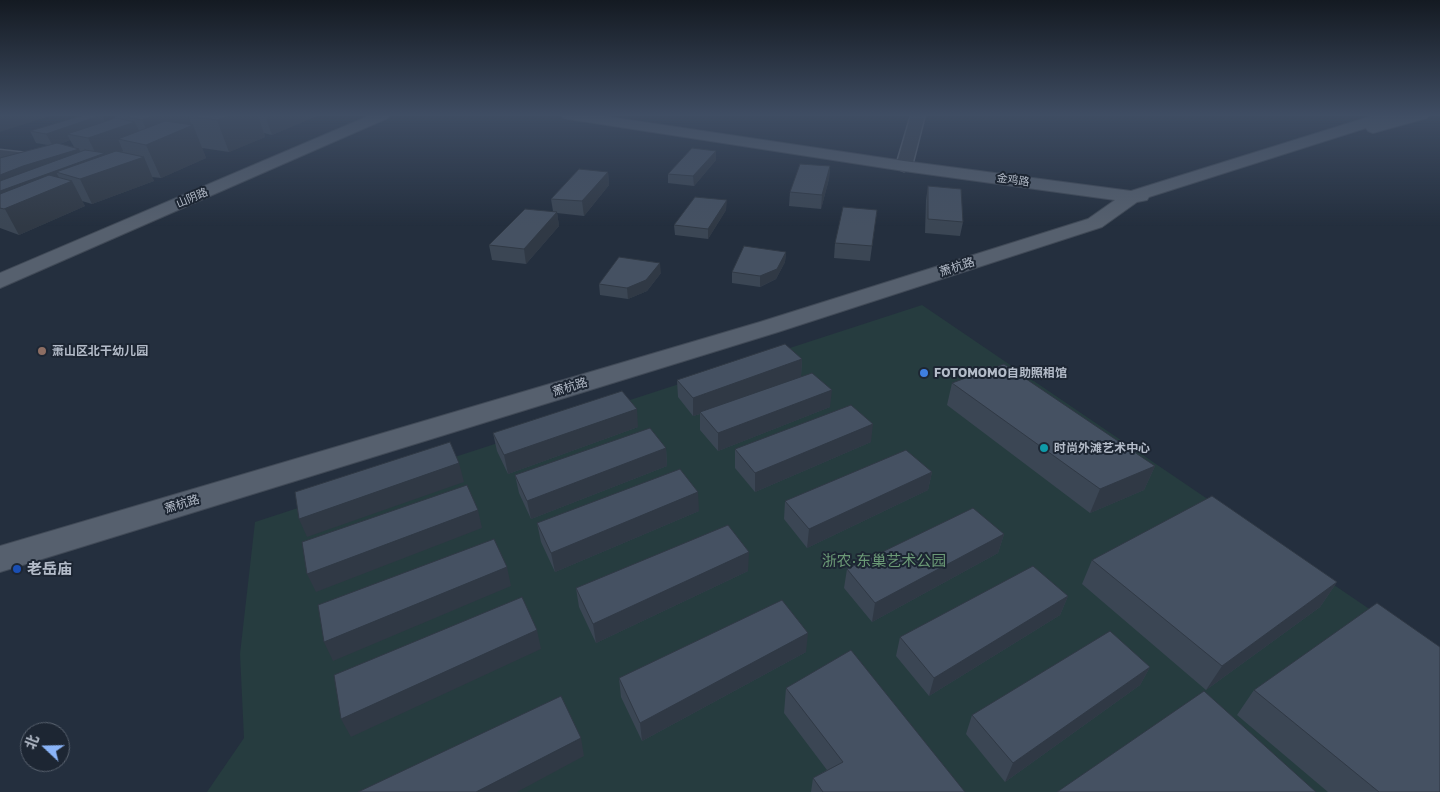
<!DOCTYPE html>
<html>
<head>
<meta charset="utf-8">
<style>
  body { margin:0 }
  #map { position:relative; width:1440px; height:792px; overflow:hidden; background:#242f3e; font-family:"Golos Text","Noto Sans SC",sans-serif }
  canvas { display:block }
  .north { position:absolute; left:20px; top:722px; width:50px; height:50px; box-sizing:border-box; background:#1d2633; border:1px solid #59626f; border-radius:50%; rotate:291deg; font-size:14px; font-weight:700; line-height:20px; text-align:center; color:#b4bcc9 }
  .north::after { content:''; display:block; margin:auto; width:18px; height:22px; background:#8ab4f8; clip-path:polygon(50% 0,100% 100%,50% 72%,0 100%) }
</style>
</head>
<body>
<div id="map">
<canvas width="1440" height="792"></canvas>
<div class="north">北</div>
</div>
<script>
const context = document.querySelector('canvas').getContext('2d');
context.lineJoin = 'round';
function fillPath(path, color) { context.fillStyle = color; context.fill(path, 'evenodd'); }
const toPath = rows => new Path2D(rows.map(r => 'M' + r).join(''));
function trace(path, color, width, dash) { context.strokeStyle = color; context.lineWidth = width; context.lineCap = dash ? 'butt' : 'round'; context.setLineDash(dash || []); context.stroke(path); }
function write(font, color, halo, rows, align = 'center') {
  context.font = font + ' "Golos Text","Noto Sans SC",sans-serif'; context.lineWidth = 4; context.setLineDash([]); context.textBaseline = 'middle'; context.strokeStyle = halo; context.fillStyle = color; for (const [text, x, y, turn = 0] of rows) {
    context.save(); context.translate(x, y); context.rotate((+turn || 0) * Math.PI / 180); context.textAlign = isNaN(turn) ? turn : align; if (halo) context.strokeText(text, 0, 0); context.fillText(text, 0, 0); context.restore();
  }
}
const green = toPath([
  [922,305,1440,657,1440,792,207,792,244,738,240,654,255,522]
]);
const minor = toPath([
  [911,115,925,115,912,166,909,169,904,171,899,169,896,166,911,115],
  [0,150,35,154,40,156,43,159,40,162,0,175,0,165,14,161,0,158,0,150]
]);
const major = toPath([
  [371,115,390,115,388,118,0,288,0,273,371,115],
  [561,115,596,115,904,161,1131,191,1375,115,1397,115,1396,117,1406,115,1429,115,1427,118,1373,133,1368,131,1366,128,1149,197,1147,200,1137,202,1102,227,778,332,0,572,0,546,760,322,1088,219,1115,200,904,171,568,119,563,118,561,115]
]);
const wall = toPath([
  [102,115,105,121,115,118,114,115,187,115,191,125,188,116,189,116,189,115,317,115,317,116,272,135,264,133,265,137,229,152,202,148,206,158,161,178,152,177,154,181,92,204,82,201,85,206,19,235,0,228,0,158,48,145,36,143,30,131],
  [70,140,74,147,60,144],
  [716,151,716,160,694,186,668,183,668,174],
  [830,166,829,179,821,209,789,206,790,192],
  [608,172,609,185,584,216,557,213,559,226,526,264,492,260,489,245,553,211,551,199],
  [928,186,963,222,960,236,925,233,926,200],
  [726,210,708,239,675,235,674,225],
  [877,210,870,261,834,258,835,243],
  [786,252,785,262,776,279,760,287,732,283,732,272],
  [661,273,647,291,628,299,600,295,599,284],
  [802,359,801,376,830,407,718,451,700,430,700,414,693,416,678,397,677,380],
  [952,383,1155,466,1144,490,1090,513,947,405],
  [638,427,508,474,497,451,493,433],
  [871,442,755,492,735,468,735,449],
  [666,448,667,466,531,519,519,493,515,475],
  [932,472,928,490,807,548,784,519,785,501],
  [699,511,555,572,541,542,537,523],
  [1004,534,998,553,872,622,844,588,847,569],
  [1092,560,1337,582,1320,607,1206,690,1082,584],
  [748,571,596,643,579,607,576,588],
  [1068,596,1060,615,929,696,896,656,900,637],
  [806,652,642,741,621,697,619,678],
  [1150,667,1140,685,1005,782,966,734,972,715],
  [786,688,965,792,811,792,813,778,827,770,784,713],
  [1254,690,1440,792,1328,792,1237,715]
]);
const shadedWall = toPath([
  [0,115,54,115,0,132],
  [102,115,108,127,67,134,70,140,53,146,46,134],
  [147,115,187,115,192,126,193,125,206,158,161,178,146,145,152,141,142,120],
  [231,115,258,115,265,137,229,152,217,120],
  [265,115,317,115,317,116,272,135],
  [135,122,145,144,118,139,123,151,107,157,144,157,154,181,92,204,80,179,56,172,63,185,72,181,85,206,19,235,0,200,0,175,23,166,79,149,85,160,97,156,88,138],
  [716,151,716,160,694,186,693,176],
  [830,166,829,179,821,209,822,195],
  [608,172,609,185,584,216,582,201],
  [727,200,726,210,708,239,708,229],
  [557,212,559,226,526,264,524,249],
  [786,252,785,262,776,279,760,287,760,276],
  [660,263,661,273,647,291,628,299,627,288],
  [802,359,801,377,700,412,700,414,693,416,693,398],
  [832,390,830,407,718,451,718,433],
  [637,409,638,427,508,474,504,455],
  [873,424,871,442,755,492,755,473],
  [666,448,667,466,531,519,527,501],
  [459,463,464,482,307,537,299,519],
  [1155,466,1144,490,1090,513,1100,489],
  [932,472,928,490,807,548,809,529],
  [698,492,699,511,555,572,551,553],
  [478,510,482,528,316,592,307,574],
  [1004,534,998,553,872,622,875,603],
  [749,552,748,571,596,643,593,624],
  [507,567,511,586,333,661,324,642],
  [1337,582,1320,607,1206,690,1222,666],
  [1068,596,1060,615,929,696,934,678],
  [537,630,541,649,351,737,341,719],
  [808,633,806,652,642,741,640,723],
  [1150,667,1140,685,1005,782,1013,763],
  [581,738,584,756,517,792,476,792]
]);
const building = toPath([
  [84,115,102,115,46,134,30,131,84,115],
  [131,115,156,115,142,120,126,117,131,115],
  [192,115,231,115,217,120,188,116,192,115],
  [116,118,135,122,88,138,67,134,116,118],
  [165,121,193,125,146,145,118,139,165,121],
  [57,143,79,149,23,166,0,175,0,158,57,143],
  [692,148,716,151,693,176,668,174,692,148],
  [85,150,105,153,0,191,0,181,85,150],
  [116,151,144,157,80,179,56,172,116,151],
  [800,164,830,166,822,195,790,192,800,164],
  [579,169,608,172,582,201,551,199,579,169],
  [49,175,72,181,4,209,0,208,0,194,49,175],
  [928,186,961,189,963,222,928,219,928,186],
  [695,197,727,200,708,229,674,225,695,197],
  [843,207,877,210,872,246,835,243,843,207],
  [525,209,557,212,524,249,489,245,525,209],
  [744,246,786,252,777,269,760,276,732,272,744,246],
  [619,257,660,263,646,280,627,288,599,284,619,257],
  [785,344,802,359,693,398,677,380,785,344],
  [1004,364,1155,466,1100,489,952,383,1004,364],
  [812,373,832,390,718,433,700,412,812,373],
  [622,391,637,409,504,455,493,433,622,391],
  [851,405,873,424,755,473,735,449,851,405],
  [650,428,666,448,527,501,515,475,650,428],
  [450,442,459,463,299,519,295,492,450,442],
  [906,450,932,472,809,529,785,501,906,450],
  [680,469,698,492,551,553,537,523,680,469],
  [467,485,478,510,307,574,302,542,467,485],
  [1212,496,1337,582,1222,666,1092,560,1212,496],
  [973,508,1004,534,875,603,847,569,973,508],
  [728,525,749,552,593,624,576,588,728,525],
  [494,539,507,567,324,642,318,605,494,539],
  [1033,566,1068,596,934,678,900,637,1033,566],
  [522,597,537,630,341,719,334,675,522,597],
  [782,600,808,633,640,723,619,678,782,600],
  [1377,603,1440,647,1440,792,1379,792,1254,690,1377,603],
  [1110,631,1150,667,1013,763,972,715,1110,631],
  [851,650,965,792,823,792,813,778,843,762,786,688,851,650],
  [1204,691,1316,792,1057,792,1204,691],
  [561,696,581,738,476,792,358,792,561,696]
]);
const markers = [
  [42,351,5,"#8d6e63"],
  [924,373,5,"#3f7fe0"],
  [1044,448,5,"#0f9aa8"],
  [17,569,5,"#1a4fb4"]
];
const farStreetnames = [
  ["金鸡路",1013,180,8],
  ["山阴路",192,198,-23]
];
const streetNames = [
  ["萧杭路",957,267,-18],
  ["萧杭路",570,387,-17],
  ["萧杭路",182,504,-17]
];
const poiNames = [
  ["萧山区北干幼儿园",52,351],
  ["FOTOMOMO自助照相馆",934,373],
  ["时尚外滩艺术中心",1054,448]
];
const nearParknames = [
  ["浙农·东巢艺术公园",884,561]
];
const nearPoinames = [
  ["老岳庙",27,569]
];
fillPath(green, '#263c3f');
trace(minor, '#565f6c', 3);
trace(major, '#414a57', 2);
fillPath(minor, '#38414e');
fillPath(major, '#56606e');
fillPath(wall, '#3b4654');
fillPath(shadedWall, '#303945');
fillPath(building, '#455162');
trace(building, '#303945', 1);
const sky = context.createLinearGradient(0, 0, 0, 226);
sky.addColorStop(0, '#141a22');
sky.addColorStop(0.51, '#3f4d63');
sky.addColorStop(1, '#3f4d6300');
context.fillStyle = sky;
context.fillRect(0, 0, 1440, 226);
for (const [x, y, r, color] of markers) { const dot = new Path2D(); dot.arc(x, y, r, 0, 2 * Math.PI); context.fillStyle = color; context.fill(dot); trace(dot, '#1d2633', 2); }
write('11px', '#b4bcc9', '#1d2633', farStreetnames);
write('12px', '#b4bcc9', '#1d2633', streetNames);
write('bold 12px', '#b4bcc9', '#1d2633', poiNames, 'left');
write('15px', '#6b9a76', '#1d2633', nearParknames);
write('bold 15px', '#b4bcc9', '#1d2633', nearPoinames, 'left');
</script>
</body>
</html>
